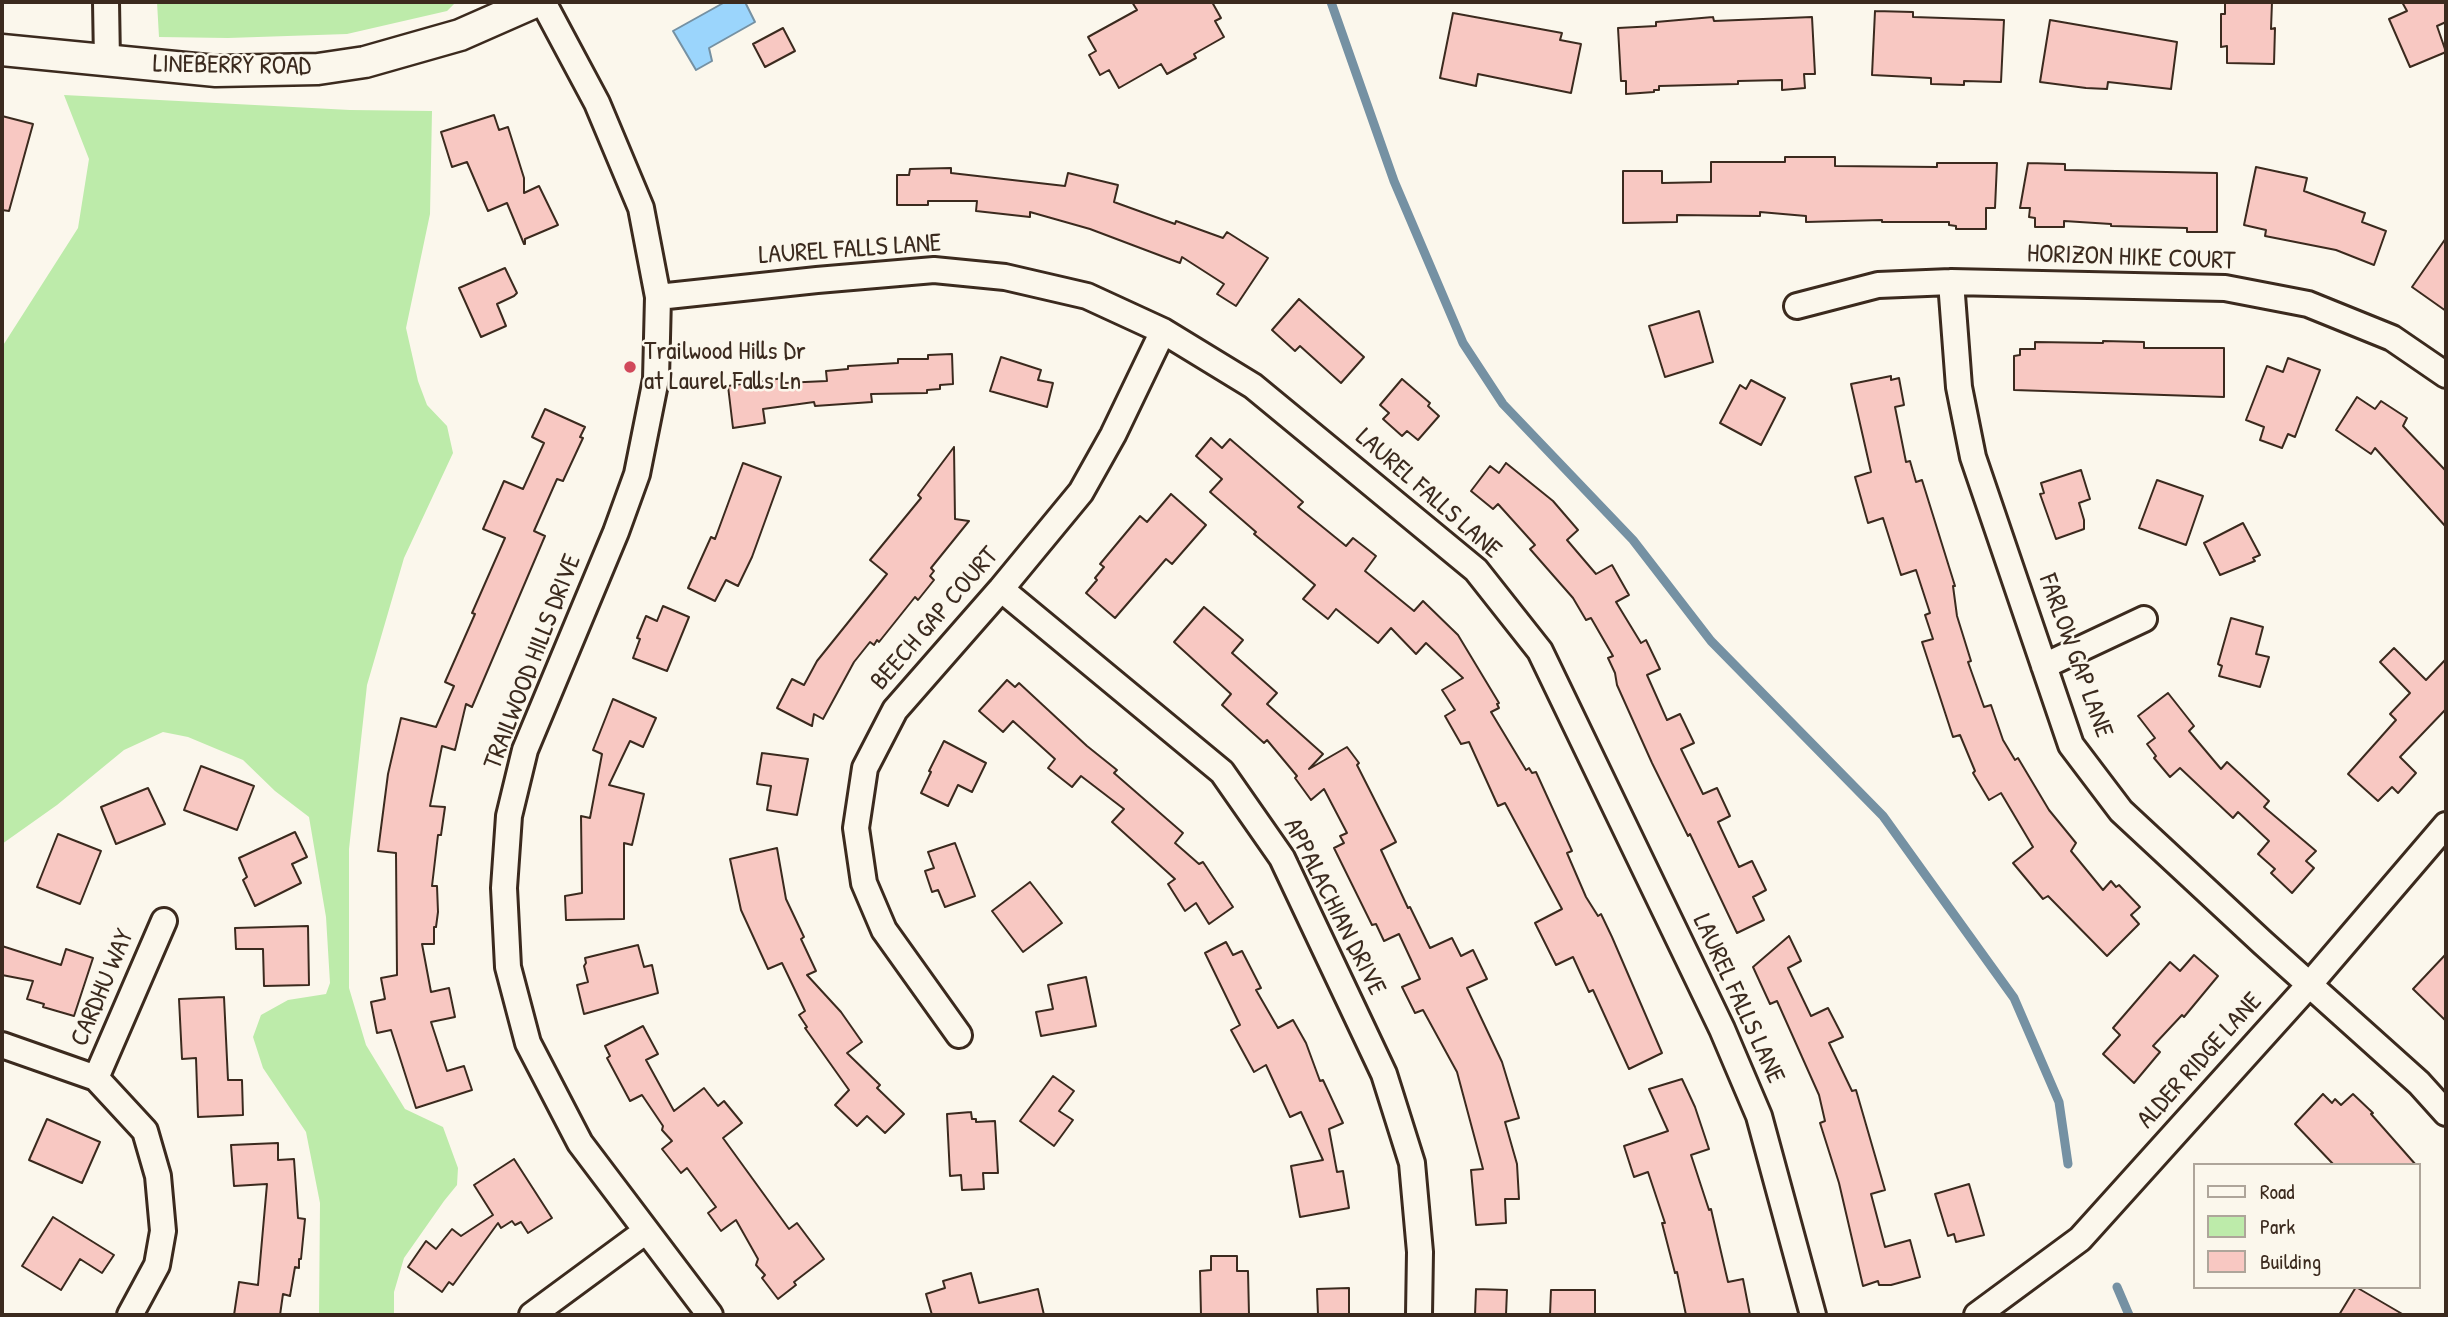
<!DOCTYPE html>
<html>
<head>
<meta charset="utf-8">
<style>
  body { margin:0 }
  #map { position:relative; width:2448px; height:1317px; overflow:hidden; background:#fbf7ec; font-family:"Patrick Hand",sans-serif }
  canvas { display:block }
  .frame { position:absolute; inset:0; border:4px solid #3b2a1e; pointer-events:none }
  .legend { position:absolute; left:2193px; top:1163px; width:228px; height:126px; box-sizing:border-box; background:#fbf7ec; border:2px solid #aea59a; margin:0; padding:9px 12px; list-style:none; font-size:21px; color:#3b2a1e }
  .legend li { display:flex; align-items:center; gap:14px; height:35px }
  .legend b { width:35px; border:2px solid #aea59a }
</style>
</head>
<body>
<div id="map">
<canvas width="2448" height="1317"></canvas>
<div class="frame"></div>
<ul class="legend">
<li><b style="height:9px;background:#fbf7ec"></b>Road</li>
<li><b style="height:19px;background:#bdebaa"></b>Park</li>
<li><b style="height:19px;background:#f8c8c2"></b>Building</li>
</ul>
</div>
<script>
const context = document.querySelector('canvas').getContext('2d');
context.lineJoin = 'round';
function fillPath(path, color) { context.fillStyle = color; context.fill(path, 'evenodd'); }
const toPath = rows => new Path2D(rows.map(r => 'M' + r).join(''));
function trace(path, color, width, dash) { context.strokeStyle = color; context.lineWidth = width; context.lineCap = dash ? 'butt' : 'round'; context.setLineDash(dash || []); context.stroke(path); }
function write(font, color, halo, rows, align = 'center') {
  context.font = font + ' "Patrick Hand",sans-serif'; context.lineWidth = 5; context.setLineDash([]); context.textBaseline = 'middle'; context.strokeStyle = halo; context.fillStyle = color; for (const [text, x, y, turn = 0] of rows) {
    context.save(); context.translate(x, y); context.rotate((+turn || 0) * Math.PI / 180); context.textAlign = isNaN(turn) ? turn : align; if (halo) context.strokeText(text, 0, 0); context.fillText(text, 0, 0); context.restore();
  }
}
const green = toPath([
  [157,2,456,2,447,11,347,34,228,38,159,37],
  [64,95,350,110,432,111,430,214,406,328,418,381,427,405,447,426,453,453,404,558,367,685,349,849,349,988,366,1045,405,1109,443,1127,458,1168,457,1185,444,1201,404,1258,394,1292,394,1315,319,1315,320,1203,306,1132,263,1068,253,1037,261,1015,288,1000,326,994,330,983,326,917,309,817,275,791,243,760,188,737,163,732,124,750,57,805,2,844,2,347,78,228,89,159]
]);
const water = toPath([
  [725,2,745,2,755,22,709,48,712,61,696,70,673,31,725,2]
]);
const stream = toPath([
  [1331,2,1394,181,1463,343,1503,404,1633,540,1711,641,1883,816,2014,998,2059,1102,2068,1164],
  [2117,1287,2129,1315]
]);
const building = toPath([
  [1132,2,1212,2,1221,18,1215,21,1224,37,1194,54,1196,58,1167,74,1161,64,1119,88,1109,70,1100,75,1089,55,1096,51,1088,37,1137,10,1132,2],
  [2225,2,2272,2,2271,29,2275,28,2274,64,2227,63,2227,46,2221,47,2221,14,2225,14,2225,2],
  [2402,2,2446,2,2446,22,2437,26,2446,52,2410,67,2389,19,2407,11,2402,2],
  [1875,11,1913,12,1913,17,2004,20,2001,82,1964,81,1964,85,1931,84,1931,78,1872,75,1875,11],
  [1453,13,1562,33,1560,40,1581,44,1571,93,1478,74,1476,86,1440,78,1453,13],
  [1713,17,1714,21,1812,17,1815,74,1804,74,1805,88,1782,90,1782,80,1738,81,1738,84,1659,86,1659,90,1654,90,1654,92,1626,94,1626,81,1621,81,1618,28,1656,26,1656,22,1713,17],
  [2050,20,2177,42,2171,89,2108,82,2107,89,2086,88,2040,82,2050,20],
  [783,28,795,51,765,67,753,44,783,28],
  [494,115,499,130,508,127,524,178,524,193,539,186,558,225,525,239,525,244,524,244,507,203,488,211,467,162,452,167,441,132,494,115],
  [2,116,33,124,9,211,2,210,2,116],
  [1785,157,1835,157,1835,166,1937,167,1937,163,1997,163,1995,208,1986,208,1986,229,1956,229,1956,226,1949,225,1949,222,1882,222,1882,220,1806,222,1806,216,1760,212,1760,216,1677,215,1677,222,1623,223,1623,171,1662,171,1662,183,1711,182,1711,162,1785,162,1785,157],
  [2028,163,2065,164,2065,170,2217,173,2217,232,2187,232,2187,228,2111,226,2111,224,2064,221,2064,227,2035,227,2035,218,2029,217,2030,208,2020,208,2028,163],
  [2256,167,2307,178,2304,191,2365,213,2362,222,2386,231,2374,265,2336,250,2265,236,2266,230,2244,225,2256,167],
  [951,168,951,173,1065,186,1068,173,1118,185,1114,202,1175,224,1176,221,1223,238,1227,232,1268,258,1236,306,1217,294,1224,284,1182,257,1180,263,1090,229,1030,212,1030,217,976,211,977,201,928,201,928,205,897,205,897,175,909,175,910,169,951,168],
  [2446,238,2446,311,2412,287,2446,238],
  [505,268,517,293,514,296,497,304,506,326,481,337,459,288,505,268],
  [1299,299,1364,357,1341,383,1300,346,1295,351,1272,330,1299,299],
  [1699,311,1713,362,1665,377,1649,326,1699,311],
  [2103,341,2144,342,2144,348,2224,348,2224,397,2014,390,2014,356,2020,355,2020,349,2035,349,2035,342,2103,343,2103,341],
  [952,354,953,384,940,385,940,389,927,390,927,393,871,394,872,402,815,406,814,402,763,409,765,423,733,428,728,386,783,378,783,383,827,381,826,371,848,369,848,366,898,363,898,359,928,359,928,355,952,354],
  [1001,357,1041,370,1038,380,1053,383,1047,407,990,391,1001,357],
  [2288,358,2320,370,2295,437,2288,434,2282,448,2260,440,2264,427,2246,420,2267,366,2283,372,2288,358],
  [1891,376,1891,380,1899,378,1904,405,1895,407,1906,462,1910,461,1916,482,1922,480,1955,586,1953,586,1957,616,1971,661,1968,662,1984,707,1991,705,2003,740,2015,760,2018,758,2049,810,2076,843,2071,851,2103,890,2111,881,2116,887,2119,885,2140,907,2131,915,2139,924,2107,956,2048,896,2043,899,2013,863,2033,847,2001,793,1989,800,1973,773,1975,771,1960,735,1953,737,1922,642,1933,639,1925,615,1930,613,1916,570,1901,575,1883,518,1868,523,1855,477,1871,472,1851,384,1891,376],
  [1402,379,1430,403,1428,406,1439,416,1418,440,1407,431,1402,436,1383,419,1389,413,1380,405,1402,379],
  [1751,380,1785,398,1761,445,1720,423,1740,385,1746,389,1751,380],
  [2357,397,2375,409,2381,401,2407,418,2403,426,2446,471,2446,527,2375,448,2371,454,2336,430,2357,397],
  [545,409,585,427,580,437,583,438,563,481,557,479,534,531,545,536,472,707,466,704,455,750,442,746,430,806,445,807,441,835,438,835,432,886,437,886,438,912,436,927,434,927,434,944,422,944,431,992,449,988,455,1017,431,1022,447,1071,464,1066,472,1090,416,1108,391,1030,377,1033,371,1002,385,999,381,978,397,975,396,853,378,851,388,774,401,718,436,727,454,686,445,682,475,614,472,613,505,538,483,529,504,481,523,489,544,443,532,437,545,409],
  [1211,438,1222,448,1230,439,1303,502,1298,507,1346,546,1353,538,1376,556,1365,571,1414,611,1423,601,1458,635,1499,703,1497,704,1499,708,1491,712,1526,770,1529,768,1532,773,1536,772,1572,851,1567,853,1586,897,1598,916,1601,914,1612,937,1662,1053,1629,1069,1593,990,1589,992,1573,957,1556,965,1535,923,1562,909,1505,803,1498,806,1469,742,1461,744,1445,716,1455,710,1442,690,1463,678,1426,643,1416,654,1391,628,1378,643,1336,609,1328,619,1303,599,1315,585,1254,534,1256,532,1210,492,1222,479,1196,456,1211,438],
  [954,447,955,519,969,521,931,568,934,571,930,576,934,580,918,600,915,597,879,642,877,640,874,645,870,642,854,662,823,719,814,714,812,726,777,708,792,679,804,685,817,661,887,574,870,560,921,498,918,495,954,447],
  [743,463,781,477,752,557,738,586,726,580,715,601,688,588,711,537,715,539,743,463],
  [1506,463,1553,501,1578,530,1567,540,1596,574,1612,565,1629,595,1616,602,1641,643,1646,640,1660,669,1647,675,1667,720,1680,714,1694,743,1681,749,1703,794,1717,788,1730,816,1718,822,1739,867,1752,861,1766,890,1753,897,1764,920,1737,933,1690,834,1688,836,1652,763,1617,685,1615,673,1608,658,1613,656,1591,618,1586,620,1573,598,1530,549,1535,545,1498,504,1493,509,1471,491,1490,466,1499,473,1506,463],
  [2081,470,2090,499,2079,503,2084,520,2084,529,2056,539,2040,494,2044,493,2041,483,2081,470],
  [2157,480,2203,496,2186,545,2139,528,2157,480],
  [1171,494,1206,525,1172,564,1166,559,1115,618,1086,593,1097,580,1095,578,1104,567,1100,564,1140,516,1147,522,1171,494],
  [2243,523,2260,555,2253,558,2255,561,2220,575,2204,543,2243,523],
  [663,606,689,617,667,671,633,658,640,639,637,638,646,616,657,621,663,606],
  [1204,607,1243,640,1232,653,1277,693,1267,704,1323,754,1309,769,1347,747,1359,763,1357,765,1396,842,1381,850,1408,908,1410,907,1430,948,1452,938,1461,956,1473,950,1487,979,1467,988,1502,1062,1519,1118,1505,1122,1517,1164,1519,1199,1505,1199,1506,1223,1476,1225,1471,1170,1483,1169,1457,1072,1423,1010,1415,1013,1402,987,1420,979,1399,934,1384,941,1376,924,1372,925,1334,848,1344,843,1340,836,1347,833,1324,789,1311,800,1295,778,1297,776,1267,740,1264,743,1222,705,1231,694,1174,642,1204,607],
  [2231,618,2263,627,2256,654,2269,657,2260,687,2219,676,2222,666,2218,664,2231,618],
  [2394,648,2426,680,2446,659,2446,709,2400,757,2416,773,2398,793,2392,787,2378,801,2348,774,2396,720,2390,714,2410,693,2380,662,2394,648],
  [1007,680,1015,687,1019,683,1087,746,1117,770,1114,773,1183,833,1175,843,1199,864,1203,862,1233,907,1209,924,1196,903,1185,911,1168,884,1175,879,1112,822,1124,809,1081,776,1072,787,1048,768,1055,759,1013,721,1003,732,979,711,1007,680],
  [2168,693,2194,726,2189,731,2221,769,2227,762,2269,801,2264,807,2316,851,2306,861,2314,868,2292,893,2271,873,2275,869,2258,854,2269,841,2238,812,2233,818,2180,768,2170,777,2154,758,2156,756,2147,744,2155,738,2138,716,2168,693],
  [613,699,656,718,643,747,630,741,609,785,644,794,632,845,624,843,624,919,566,920,565,896,582,893,581,816,590,818,602,754,593,750,613,699],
  [944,741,986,763,972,792,958,785,948,806,921,793,931,772,929,771,944,741],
  [762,753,808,759,797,815,767,810,771,786,757,784,762,753],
  [201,766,254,786,237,830,184,810,201,766],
  [148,788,165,824,116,844,101,807,148,788],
  [295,832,307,857,292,864,301,883,255,906,243,880,247,877,239,858,295,832],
  [58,834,101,851,80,904,37,887,58,834],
  [955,843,975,896,945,907,938,890,932,892,925,871,934,868,928,852,955,843],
  [777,848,786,899,804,937,801,939,816,971,807,975,841,1012,862,1042,847,1053,880,1085,877,1088,904,1114,885,1133,867,1116,857,1126,835,1105,849,1090,805,1028,807,1027,799,1015,805,1011,782,963,768,969,741,910,730,859,777,848],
  [1030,882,1062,923,1023,952,992,911,1030,882],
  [308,926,309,985,264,986,263,949,236,949,235,928,308,926],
  [1789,936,1801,961,1788,968,1811,1016,1828,1008,1843,1037,1829,1043,1852,1091,1856,1090,1885,1190,1871,1194,1885,1247,1910,1240,1920,1277,1891,1285,1879,1285,1878,1281,1863,1286,1839,1183,1820,1123,1825,1121,1819,1095,1777,1001,1770,1004,1753,967,1789,936],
  [1226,942,1233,955,1242,951,1261,988,1256,990,1278,1028,1293,1020,1306,1043,1320,1081,1323,1080,1343,1123,1329,1129,1337,1172,1343,1171,1349,1208,1300,1217,1291,1166,1323,1160,1301,1112,1290,1117,1266,1065,1254,1072,1231,1030,1240,1025,1205,953,1226,942],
  [638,945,644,967,652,965,658,993,584,1014,577,985,588,982,584,966,586,963,585,958,638,945],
  [2,946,61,965,66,949,93,958,74,1016,43,1007,44,1004,27,999,33,981,2,975,2,946],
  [2446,954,2446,1021,2413,989,2446,954],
  [2194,955,2218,976,2184,1017,2182,1015,2153,1046,2160,1052,2134,1083,2103,1054,2120,1035,2113,1028,2170,962,2180,971,2194,955],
  [1086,977,1096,1026,1041,1036,1036,1012,1053,1009,1048,985,1086,977],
  [224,997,228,1080,242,1080,243,1115,198,1117,196,1058,182,1059,179,999,224,997],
  [643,1026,658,1054,646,1060,674,1111,704,1088,718,1106,724,1101,742,1123,723,1138,789,1229,797,1223,824,1259,794,1282,796,1285,778,1299,762,1278,765,1275,756,1265,758,1259,736,1220,721,1231,708,1213,716,1207,687,1168,681,1173,662,1149,672,1141,662,1130,663,1126,642,1095,630,1101,607,1058,610,1056,605,1046,643,1026],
  [1053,1076,1074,1091,1059,1111,1073,1120,1054,1146,1020,1121,1053,1076],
  [1682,1079,1695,1107,1709,1149,1691,1155,1709,1210,1711,1209,1728,1282,1743,1279,1750,1315,1686,1315,1677,1272,1675,1273,1662,1223,1665,1223,1648,1172,1634,1177,1624,1146,1668,1131,1649,1089,1682,1079],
  [2323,1094,2332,1103,2335,1099,2341,1105,2353,1094,2373,1113,2371,1114,2416,1165,2334,1165,2295,1124,2323,1094],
  [971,1112,972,1119,976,1119,976,1122,995,1121,998,1173,983,1173,984,1189,962,1190,961,1175,950,1176,947,1114,971,1112],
  [47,1119,100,1142,82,1183,29,1160,47,1119],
  [278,1143,278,1160,294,1159,298,1218,305,1219,301,1259,299,1259,299,1268,295,1267,290,1296,283,1294,280,1315,234,1315,239,1282,258,1285,267,1184,234,1186,231,1145,278,1143],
  [514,1159,552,1218,528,1233,521,1222,515,1225,512,1221,501,1228,498,1223,453,1285,449,1282,442,1292,408,1267,426,1241,436,1249,452,1229,461,1236,493,1215,474,1185,514,1159],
  [1969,1184,1984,1235,1956,1242,1954,1234,1948,1236,1935,1194,1969,1184],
  [53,1217,114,1255,102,1273,80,1259,61,1290,22,1266,53,1217],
  [1211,1256,1237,1256,1237,1271,1248,1271,1249,1315,1201,1315,1200,1271,1211,1270,1211,1256],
  [971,1273,979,1303,1038,1289,1044,1315,932,1315,926,1294,945,1288,943,1281,971,1273],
  [2356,1287,2404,1315,2339,1315,2356,1287],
  [1349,1288,1349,1315,1318,1315,1317,1289,1349,1288],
  [1476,1289,1507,1290,1506,1315,1475,1315,1476,1289],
  [1551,1290,1595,1290,1595,1315,1550,1315,1551,1290]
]);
const minor = toPath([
  [106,2,107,61],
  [543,2,597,103,641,208,658,297,656,379,637,474,616,532,525,750,509,816,504,888,508,967,528,1043,580,1143,710,1315],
  [1951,282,1959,387,1973,457,2071,745,2121,811,2263,943,2419,1083,2446,1113],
  [658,297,817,280,934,270,1005,277,1087,296,1163,331,1253,386,1476,570,1540,651,1722,1029,1759,1116,1813,1315],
  [1797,306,1878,285,1951,282,2225,288,2308,304,2392,338,2446,375],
  [1001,589,1222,772,1282,858,1384,1074,1412,1163,1420,1252,1419,1315],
  [2044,666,2144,619],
  [959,1035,884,930,864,883,856,828,865,768,895,710,1001,589,1081,492,1113,435,1163,331],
  [2,1045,96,1078,145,1131,158,1176,163,1231,157,1265,130,1315],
  [96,1078,164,921],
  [532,1315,646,1231],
  [1977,1315,2080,1239,2309,985,2446,825]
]);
const tertiary = toPath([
  [2,50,216,71,318,69,365,62,460,35,535,2]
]);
const markers = [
  [630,367,7,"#d1495b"]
];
const streetNames = [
  ["LINEBERRY ROAD",232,66,1],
  ["LAUREL FALLS LANE",850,250,-4],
  ["HORIZON HIKE COURT",2131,258,2],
  ["LAUREL FALLS LANE",1428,494,41],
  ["BEECH GAP COURT",935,619,-49],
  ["FARLOW GAP LANE",2075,656,70],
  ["TRAILWOOD HILLS DRIVE",533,662,-69],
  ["APPALACHIAN DRIVE",1334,907,63],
  ["CARDHU WAY",103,988,-67],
  ["LAUREL FALLS LANE",1738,999,65],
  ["ALDER RIDGE LANE",2200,1061,-48]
];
const poiNames = [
  ["Trailwood Hills Dr",644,352],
  ["at Laurel Falls Ln",644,382]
];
fillPath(green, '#bdebaa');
fillPath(water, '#9bd5fc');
trace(water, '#7591a3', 2);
trace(stream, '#7591a3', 9);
fillPath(building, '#f8c8c2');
trace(building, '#3b2a1e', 2);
trace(minor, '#3b2a1e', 30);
trace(tertiary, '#3b2a1e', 35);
trace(minor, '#fbf7ec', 24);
trace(tertiary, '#fbf7ec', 30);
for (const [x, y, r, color] of markers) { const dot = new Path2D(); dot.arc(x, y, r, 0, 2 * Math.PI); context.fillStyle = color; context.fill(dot); trace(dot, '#fbf7ec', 2.5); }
write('26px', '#3b2a1e', '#fbf7ec', streetNames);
write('26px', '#3b2a1e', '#fbf7ec', poiNames, 'left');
</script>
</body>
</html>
